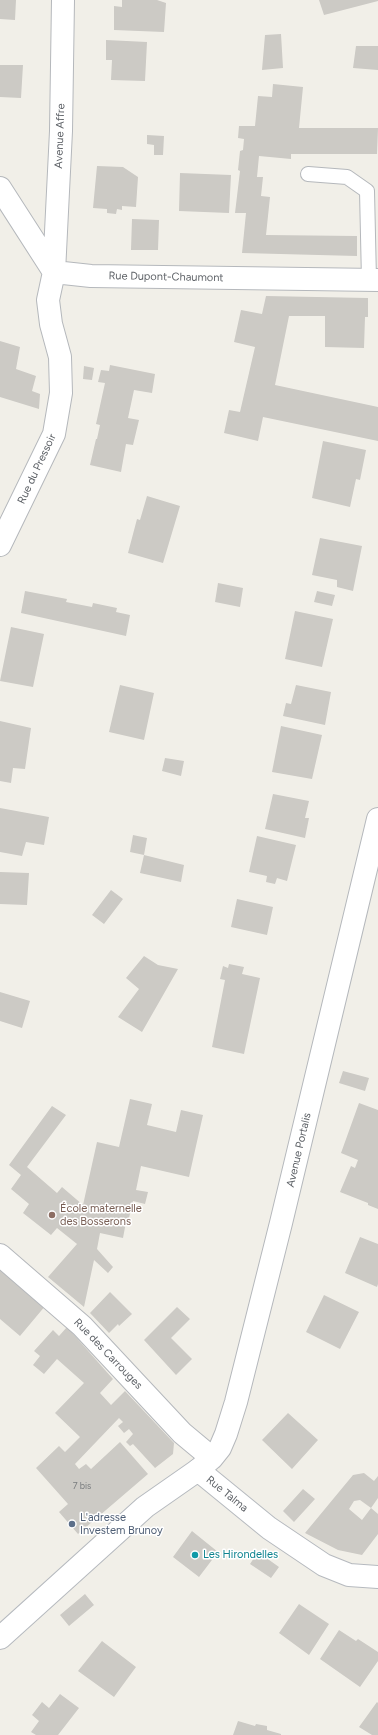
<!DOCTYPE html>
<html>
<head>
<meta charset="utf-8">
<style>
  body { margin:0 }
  canvas { display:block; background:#f1efe8 }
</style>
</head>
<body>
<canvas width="378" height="1735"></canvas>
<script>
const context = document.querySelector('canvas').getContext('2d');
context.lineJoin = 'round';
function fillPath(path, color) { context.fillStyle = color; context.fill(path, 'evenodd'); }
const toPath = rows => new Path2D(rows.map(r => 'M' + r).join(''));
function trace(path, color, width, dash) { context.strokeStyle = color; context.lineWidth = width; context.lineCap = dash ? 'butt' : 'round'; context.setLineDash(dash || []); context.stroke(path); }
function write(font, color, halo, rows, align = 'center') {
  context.font = font + ' Figtree,sans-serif'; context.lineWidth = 3; context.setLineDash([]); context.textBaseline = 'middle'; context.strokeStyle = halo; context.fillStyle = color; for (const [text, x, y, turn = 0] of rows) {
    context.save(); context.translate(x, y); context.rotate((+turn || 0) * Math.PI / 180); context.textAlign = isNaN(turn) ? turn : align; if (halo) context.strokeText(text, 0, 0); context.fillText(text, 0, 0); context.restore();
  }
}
const building = toPath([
  [0,0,16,0,15,20,0,19],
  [122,0,157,0,166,3,164,32,114,30,114,6,122,7],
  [319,0,378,0,378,1,324,15],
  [281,34,283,68,262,70,265,35],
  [106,40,147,42,145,81,111,80,112,60,106,60],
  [356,46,378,46,378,70,353,68],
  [0,65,23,65,21,98,0,97],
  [273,84,303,87,299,128,378,128,377,154,291,154,291,159,259,156,257,177,263,177,261,196,270,197,266,235,357,236,357,256,242,253,246,213,235,213,240,171,238,170,240,151,243,150,244,139,238,138,239,126,255,126,258,96,272,97],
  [147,135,164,136,163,155,154,155,154,145,147,144],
  [97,166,123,167,138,177,136,207,122,206,122,210,117,209,116,214,107,213,107,209,93,208],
  [180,173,231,175,229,213,179,211],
  [132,219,159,220,158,250,131,250],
  [266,296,368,298,368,317,365,317,364,348,325,347,325,316,289,316,275,385,378,407,378,441,263,417,258,441,224,433,229,410,240,412,255,347,234,342,241,310,262,314],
  [0,341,20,347,16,369,36,376,32,391,40,394,39,409,0,397],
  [110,365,155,374,152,393,134,390,128,418,139,420,133,445,126,444,121,472,90,465,96,439,97,439,100,425,96,424,105,383,98,382,101,370,109,371],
  [84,366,94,368,92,380,83,379],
  [323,441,366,450,360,480,356,479,350,507,312,498],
  [147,496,180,506,163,563,128,553,137,519,140,520],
  [320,538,362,546,353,591,337,587,337,580,312,575],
  [218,583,243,588,240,607,215,602],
  [25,591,67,599,66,602,92,607,93,603,117,608,116,612,130,615,126,636,21,613],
  [317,591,335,595,332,606,314,602],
  [295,611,333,619,322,667,285,659],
  [11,627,44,634,33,687,0,681],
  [120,685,154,693,144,740,109,732],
  [296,685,331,692,325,725,283,716,286,703,291,704],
  [0,721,31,728,25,769,13,768,11,783,0,781],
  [281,726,322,735,312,779,272,772],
  [165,758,184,761,181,776,162,771],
  [273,794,309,801,305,818,309,818,305,838,265,829],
  [0,808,49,817,44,845,26,842,22,856,0,852],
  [133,835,147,838,144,855,130,852],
  [257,836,296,845,287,881,277,878,275,884,266,882,267,876,249,872],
  [144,855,184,865,181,882,140,873],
  [0,872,29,873,27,905,0,904],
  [111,890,123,899,104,924,92,915],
  [237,899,273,907,267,935,231,927],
  [144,956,158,965,178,969,142,1032,118,1017,139,989,126,978],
  [229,964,244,967,242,974,260,978,244,1054,212,1047,225,980,220,979,223,966,228,968],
  [0,992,30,1001,22,1028,0,1021],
  [343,1071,369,1078,365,1091,339,1083],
  [130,1099,152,1104,147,1125,176,1132,181,1110,203,1115,189,1177,141,1166,136,1190,148,1192,145,1204,133,1201,128,1222,126,1222,123,1238,100,1233,97,1249,113,1267,108,1273,94,1260,84,1307,48,1277,77,1244,57,1228,51,1235,23,1213,29,1204,11,1189,21,1175,9,1165,52,1106,66,1115,27,1167,57,1193,62,1187,83,1205,97,1142,119,1147],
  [359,1103,378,1110,378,1209,368,1205,368,1203,340,1192,351,1166,355,1168,358,1160,341,1153],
  [360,1237,378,1244,378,1284,377,1287,345,1273],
  [0,1268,46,1305,20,1336,0,1319],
  [110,1292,132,1314,119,1326,118,1324,109,1333,90,1313],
  [324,1295,359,1312,340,1349,306,1332],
  [177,1307,190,1319,171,1338,192,1359,176,1375,144,1340],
  [67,1327,113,1379,100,1393,111,1405,125,1391,174,1443,173,1454,155,1468,133,1444,130,1446,126,1442,133,1434,129,1429,124,1433,118,1426,123,1422,119,1418,75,1464,79,1469,86,1464,91,1469,120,1442,148,1474,78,1534,59,1512,68,1504,36,1468,59,1446,65,1452,80,1437,55,1413,84,1383,57,1359,44,1374,33,1365,40,1356,34,1351,53,1330,59,1336],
  [288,1413,318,1440,292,1469,262,1440],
  [364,1473,374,1481,378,1476,378,1498,371,1508,360,1500,354,1501,349,1509,362,1520,371,1508,378,1514,378,1534,362,1555,338,1550,305,1533,353,1475],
  [303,1489,315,1499,294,1522,283,1511],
  [192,1531,218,1552,199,1577,173,1557],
  [258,1552,279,1567,271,1578,250,1564],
  [85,1594,94,1605,69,1626,60,1615],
  [299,1604,329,1624,309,1655,279,1633],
  [339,1630,356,1641,358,1639,378,1652,378,1661,360,1687,320,1659],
  [102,1641,136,1667,114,1697,78,1671],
  [60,1694,79,1708,58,1735,36,1735,31,1732,39,1721,32,1715,42,1702,49,1708],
  [377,1702,378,1703,378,1735,372,1735,359,1727],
  [238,1721,255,1726,256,1724,267,1726,267,1730,281,1734,281,1735,233,1735]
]);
const service = toPath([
  [308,174,347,177,367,191,369,280]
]);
const minor = toPath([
  [0,188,54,272],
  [54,272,91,276,378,280],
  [0,545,54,434,61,393,60,357,51,324,48,300,54,272,61,131,63,0],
  [0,1255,82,1326,182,1433,212,1458],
  [198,1470,212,1458,220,1448,226,1434,236,1402,281,1223,378,819]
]);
const secondary = toPath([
  [0,1638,145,1507,198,1470,269,1528,324,1565,349,1575,378,1577]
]);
const markers = [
  [52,1215,4,"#8d6e63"],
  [72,1524,4,"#5c6f8a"],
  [195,1555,4,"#0f9aa8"]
];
const numberNames = [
  ["7 bis",82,1486]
];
const streetNames = [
  ["Avenue Affre",60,136,-88],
  ["Rue Dupont-Chaumont",166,277,1],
  ["Rue du Pressoir",37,469,-65],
  ["Avenue Portalis",299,1150,-77],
  ["Rue des Carrouges",108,1354,46],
  ["Rue Talma",227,1494,39]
];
const educationNames = [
  ["École maternelle",60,1209],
  ["des Bosserons",60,1222]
];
const serviceNames = [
  ["L'adresse",80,1518],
  ["Investem Brunoy",80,1531]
];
const cultureNames = [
  ["Les Hirondelles",203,1555]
];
fillPath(building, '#cccac5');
trace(service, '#b5b8bc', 16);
trace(minor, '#b5b8bc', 24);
trace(secondary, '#b6babf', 24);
trace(service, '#fff', 14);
trace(minor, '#fff', 22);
trace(secondary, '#fff', 22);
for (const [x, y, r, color] of markers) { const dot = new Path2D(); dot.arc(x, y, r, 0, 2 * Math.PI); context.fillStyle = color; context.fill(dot); trace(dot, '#fff', 1.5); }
write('9px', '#7a7d7f', null, numberNames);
write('11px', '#5f6368', '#fff', streetNames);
write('11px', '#785e54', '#fff', educationNames, 'left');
write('11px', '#4e5e75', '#fff', serviceNames, 'left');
write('11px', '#0d838f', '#fff', cultureNames, 'left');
</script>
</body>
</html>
